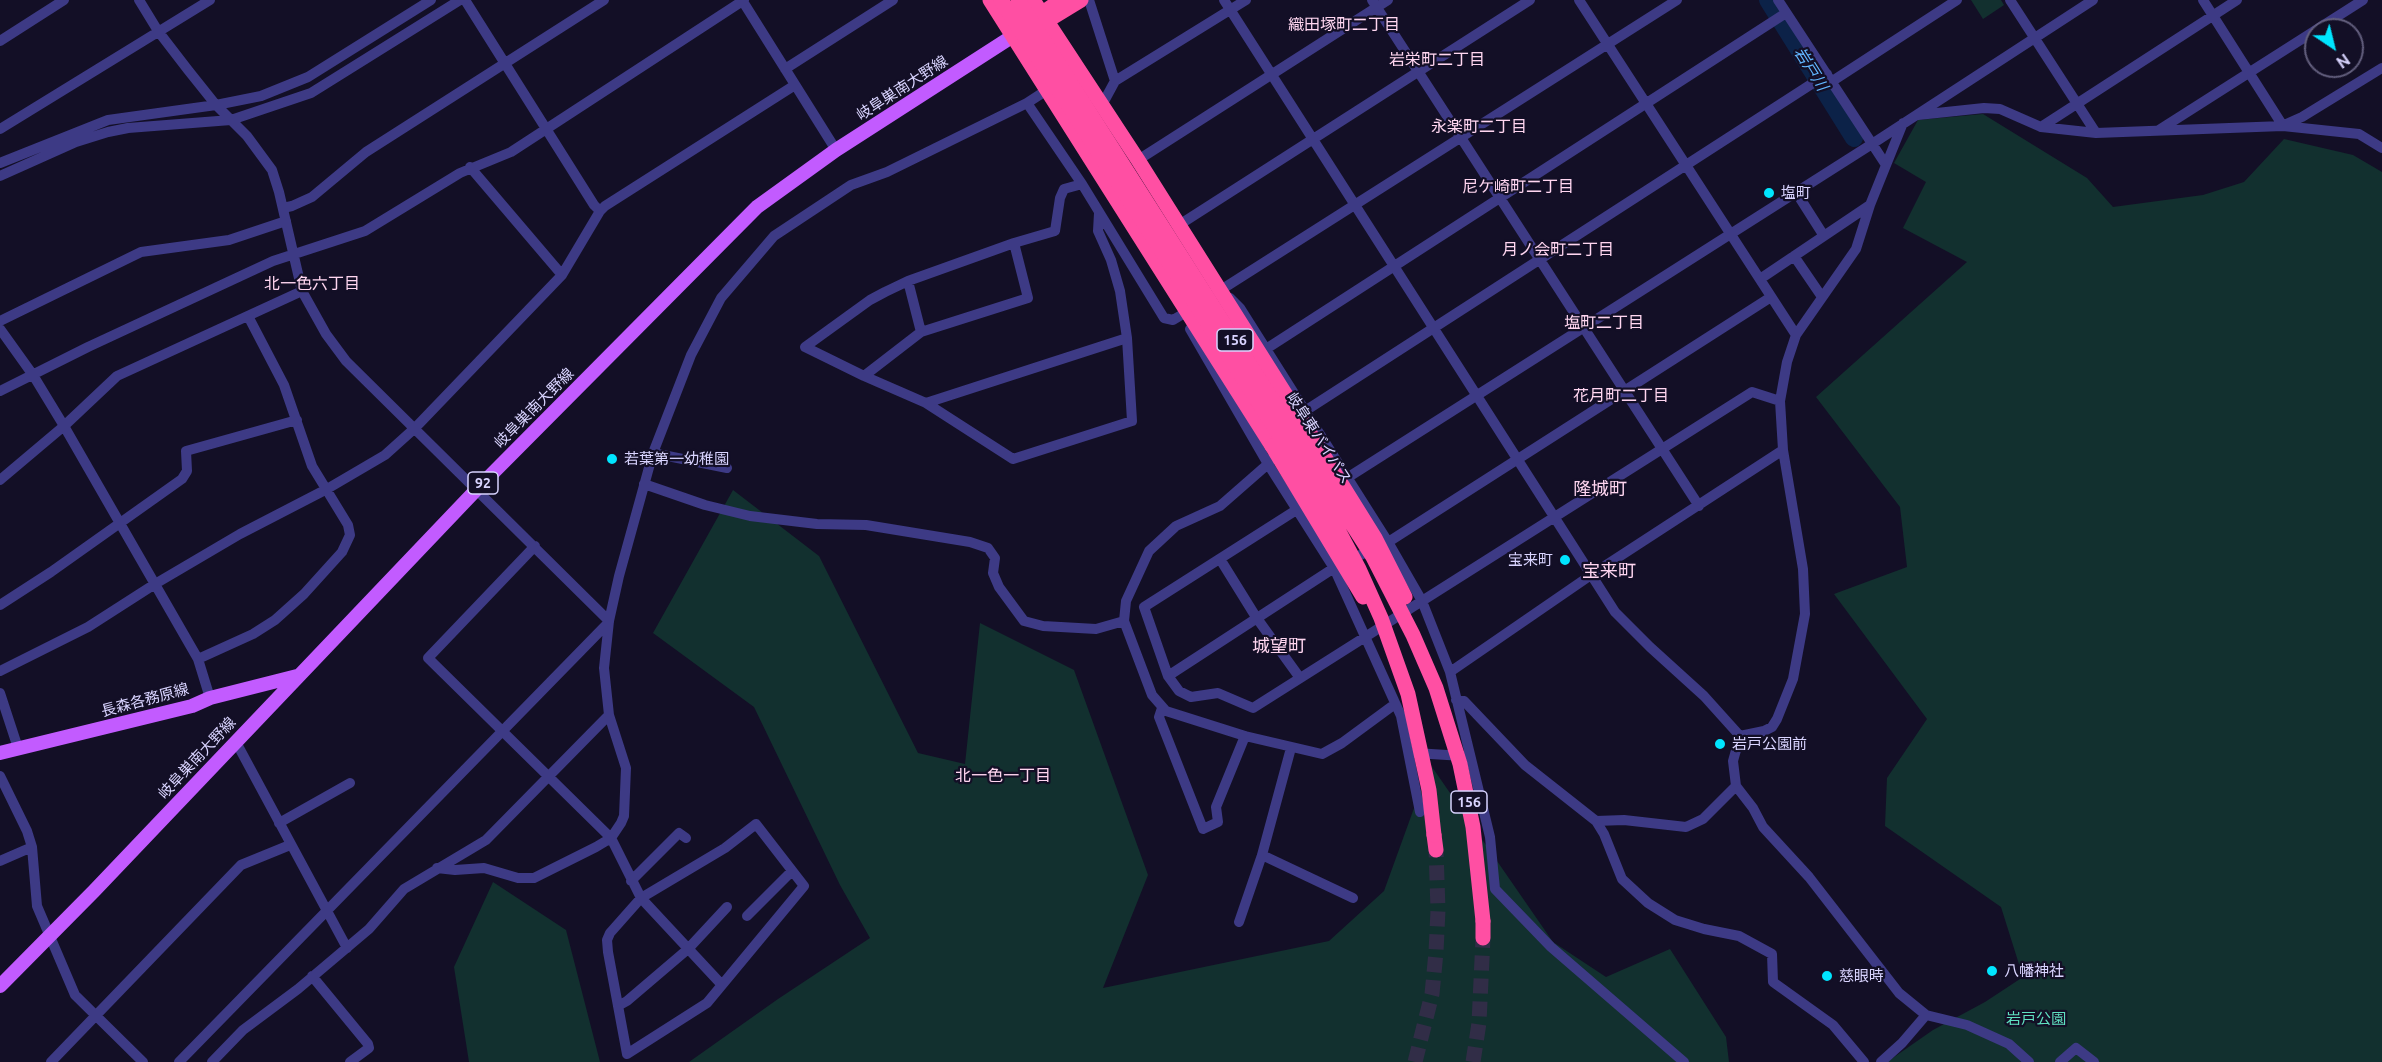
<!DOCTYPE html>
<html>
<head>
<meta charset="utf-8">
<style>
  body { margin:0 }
  #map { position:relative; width:2382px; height:1062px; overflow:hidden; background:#130f26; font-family:Ubuntu,sans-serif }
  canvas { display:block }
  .north { position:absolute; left:2304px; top:18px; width:60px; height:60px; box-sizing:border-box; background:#130f26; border:2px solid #625e7d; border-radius:50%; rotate:145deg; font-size:16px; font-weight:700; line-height:24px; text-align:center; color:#d9d4ff }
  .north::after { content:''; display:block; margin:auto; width:21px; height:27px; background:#00e5ff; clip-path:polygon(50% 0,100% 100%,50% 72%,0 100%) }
</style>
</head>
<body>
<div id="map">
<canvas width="2382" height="1062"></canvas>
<div class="north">N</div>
</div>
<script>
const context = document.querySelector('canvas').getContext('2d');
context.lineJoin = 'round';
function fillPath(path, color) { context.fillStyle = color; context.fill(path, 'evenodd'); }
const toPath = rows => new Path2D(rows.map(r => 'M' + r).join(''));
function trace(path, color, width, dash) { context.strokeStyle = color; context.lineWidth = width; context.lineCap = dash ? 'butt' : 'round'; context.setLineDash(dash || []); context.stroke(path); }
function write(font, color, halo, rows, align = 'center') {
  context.font = font + ' Ubuntu,"Noto Sans JP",sans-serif'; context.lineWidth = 4.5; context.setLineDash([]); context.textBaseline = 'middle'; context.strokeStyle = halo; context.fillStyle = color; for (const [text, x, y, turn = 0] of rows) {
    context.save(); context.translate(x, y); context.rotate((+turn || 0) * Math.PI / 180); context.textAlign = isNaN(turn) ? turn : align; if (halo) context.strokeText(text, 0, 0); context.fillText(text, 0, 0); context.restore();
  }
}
const green = toPath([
  [1971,0,2001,0,2004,5,1983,19],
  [1983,114,2087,178,2113,207,2203,195,2244,182,2284,139,2353,155,2382,172,2382,1062,1887,1062,1933,1030,1985,1002,2023,977,2001,907,1885,826,1887,778,1927,719,1834,594,1907,567,1900,507,1816,397,1967,262,1903,228,1926,182,1894,163,1918,120],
  [733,490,819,556,918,753,965,764,980,623,1074,670,1148,875,1103,988,1329,941,1384,891,1430,764,1553,942,1606,977,1670,949,1726,1037,1729,1062,689,1062,778,999,870,938,840,885,754,707,653,633],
  [493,882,566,930,600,1062,469,1062,454,967]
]);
const river = toPath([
  [1768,0,1854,138]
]);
const highwayTunnel = toPath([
  [1415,1062,1432,994,1436,952,1438,910,1436,850],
  [1473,1062,1479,1023,1483,938]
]);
const minor = toPath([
  [139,0,158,31,188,70,216,105,247,136,272,170,279,192,302,291,326,334,346,361,609,621],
  [465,0,594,205,600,211],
  [742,0,836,150],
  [1089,0,1115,81,1102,105],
  [1224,0,1615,612,1650,647,1704,696,1740,736],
  [1372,0,1699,506],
  [1579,0,1796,335],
  [1778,0,1886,165],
  [2010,0,2096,133],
  [2203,0,2283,126],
  [2316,30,2363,0],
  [0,41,64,0],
  [785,69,893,0],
  [1115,81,1246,0],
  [1831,82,1957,0],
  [1027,103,1082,184,1164,318,1173,320,1193,308],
  [1918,115,1984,108,2000,109,2041,127,2096,133,2283,126,2359,134,2382,148],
  [2284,125,2302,117,2382,68],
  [2041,127,2237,0],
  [0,129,210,0],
  [2159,130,2316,30],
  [1138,160,1388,0],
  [0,163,108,120,216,105,261,96,308,77,431,0],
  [470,167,562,275],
  [0,176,76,142,108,132,128,128,231,120,311,93,460,0],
  [1082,184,1064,189,1060,198,1055,231,1014,243,908,281,885,292,870,300,805,347,864,376,926,403,1013,459,1132,421,1127,338,1120,291,1111,260,1098,231,1099,213],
  [1796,192,1824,236],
  [283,208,292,206,312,197,366,152,604,0],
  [1179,225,1530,0],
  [1794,256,1822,297],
  [1760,279,1870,205],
  [908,281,921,332],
  [1216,293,1677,0],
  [1230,298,1240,308,1388,542,1422,601,1450,672,1490,837,1495,889,1551,947,1684,1062],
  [0,321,141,252,229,240,286,221],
  [0,329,33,375,64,426,198,659,210,698],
  [1190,329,1268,464,1334,568,1401,716,1420,812],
  [1266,349,1786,13],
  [864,376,921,332,1028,298,1014,243],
  [0,391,88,347,273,261,365,231,460,173,511,152,744,0],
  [926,403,1127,338],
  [1298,421,1305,411,1827,74],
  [1279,449,1268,464,1220,506,1176,526,1149,551,1126,601,1124,621,1152,695,1166,711,1245,736,1322,754,1342,743,1395,704],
  [653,453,727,468],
  [0,480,64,426,117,376,302,291],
  [644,484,705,505,750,516,817,524,866,525,970,542,988,548,995,558,993,573,999,587,1024,621,1043,626,1096,629,1124,621],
  [1336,485,1872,144,2093,0],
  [1312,500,1144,607,1168,676,1179,691,1191,697,1218,693,1253,708,1752,392,1780,401],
  [535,546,428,658,611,838,641,898,722,985],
  [1220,559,1256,617,1300,678],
  [0,605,51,572,182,479,187,471,186,451,297,420],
  [198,659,253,634,275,620,304,594,342,552,350,535,348,525,312,466,284,385,248,316],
  [0,671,88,627,155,584,240,534,327,489,385,455,415,428,562,275,600,211,605,206,795,85],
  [1450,672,1591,575,1783,450],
  [1168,676,1334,568,1393,539,1771,297],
  [0,693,18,748],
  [1456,700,1464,701,1525,765,1596,821,1604,834,1622,879,1648,903,1675,920,1704,929,1739,936,1772,954,1773,982,1833,1025,1864,1062],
  [1162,708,1159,717,1203,829,1218,822,1216,807,1245,736],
  [1740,736,1764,731,1772,727,1777,719,1793,679,1805,614,1803,569,1783,450,1780,401,1787,362,1796,335,1856,249,1870,205,1903,123],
  [1740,736,1733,761,1736,786,1753,808,1763,827,1809,877,1899,993,1926,1015,1967,1025,2009,1044,2029,1062],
  [236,742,347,948],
  [1415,753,1463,756],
  [0,776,27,831,32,847,37,906,75,995,143,1062],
  [1596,821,1624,820,1686,827,1703,819,1736,786],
  [279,823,350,783],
  [756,824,804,886,707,1003,627,1054,608,952,607,940,610,933,641,898,725,848,756,824],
  [1262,855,1353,898],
  [0,861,32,847],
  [437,868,455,870,484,868,518,878,534,878,596,847,611,838,621,823,624,816,626,768,609,715,604,668,609,621,619,576,653,453,691,355,721,298,774,236,851,185,887,172,1027,103,1047,90],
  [631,881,679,833,686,838],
  [747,916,792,871],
  [1239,922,1262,855,1291,748],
  [312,976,368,1044,369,1048,350,1062],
  [618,1006,627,1001,688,949,727,907],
  [51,1062,241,865,290,845],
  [179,1062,609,622],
  [212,1062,243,1030,298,989,369,929,404,889,486,840,609,715],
  [1881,1062,1902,1043,1926,1015],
  [2060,1062,2076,1048,2094,1062]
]);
const major = toPath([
  [0,753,192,706,210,698,297,676],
  [0,986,94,891,477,489,757,207,836,150,1013,36]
]);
const highway = toPath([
  [990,0,1272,446],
  [1033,0,1138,160,1296,411],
  [1034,19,1061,0],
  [1040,25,1081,0],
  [1434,835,1436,850],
  [1483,938,1483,921]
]);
const highwayBridge = toPath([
  [1001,0,1328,511,1359,569,1381,618,1408,694,1429,790,1434,835],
  [1018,0,1339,504,1373,557,1413,635,1436,688,1460,764,1473,827,1483,921],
  [1296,411,1375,538,1405,597],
  [1272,446,1363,597]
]);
const markers = [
  [1769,193,6,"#00e5ff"],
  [612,459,6,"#00e5ff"],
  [1565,560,6,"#00e5ff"],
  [1720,744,6,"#00e5ff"],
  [1992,971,6,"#00e5ff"],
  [1827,976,6,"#00e5ff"]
];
const shields = [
  [1235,340,36],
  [483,483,30],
  [1469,802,36]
];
const shieldNames = [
  ["156",1235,340],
  ["92",483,483],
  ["156",1469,802]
];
const streetNames = [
  ["岐阜巣南大野線",902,88,-33],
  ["岐阜巣南大野線",534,408,-45],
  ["岐阜東バイパス",1319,438,57],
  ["長森各務原線",145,700,-15],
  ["岐阜巣南大野線",197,758,-47]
];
const poiNames = [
  ["塩町",1781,193],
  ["若葉第一幼稚園",624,459],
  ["宝来町",1553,560,"right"],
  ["岩戸公園前",1732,744],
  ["八幡神社",2004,971],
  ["慈眼時",1839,976]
];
const parkNames = [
  ["岩戸公園",2036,1019]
];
const neighbourhoodNames = [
  ["織田塚町二丁目",1344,25],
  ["岩栄町二丁目",1437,60],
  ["永楽町二丁目",1479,127],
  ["尼ケ崎町二丁目",1518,187],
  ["月ノ会町二丁目",1558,250],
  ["北一色六丁目",312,284],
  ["塩町二丁目",1604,323],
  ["花月町二丁目",1621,396],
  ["北一色一丁目",1003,776]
];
const waterNames = [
  ["岩戸川",1811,69,58]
];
const quarterNames = [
  ["隆城町",1600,489],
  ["宝来町",1609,571],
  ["城望町",1279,646]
];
fillPath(green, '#12302f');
trace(river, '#0c2248', 18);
trace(highwayTunnel, '#312d47', 15, [15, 8]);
trace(minor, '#3d3a85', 10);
trace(major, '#c25bff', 14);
trace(highway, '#ff4fa3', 15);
trace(highwayBridge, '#ff4fa3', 15);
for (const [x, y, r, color] of markers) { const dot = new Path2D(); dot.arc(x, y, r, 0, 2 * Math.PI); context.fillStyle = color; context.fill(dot); trace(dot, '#130f26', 2); }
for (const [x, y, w] of shields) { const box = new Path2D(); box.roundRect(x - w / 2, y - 11, w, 22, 4.5); context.fillStyle = '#130f26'; context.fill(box); trace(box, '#d9d4ff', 1.5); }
write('bold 14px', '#d9d4ff', null, shieldNames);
write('15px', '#d9d4ff', '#130f26', streetNames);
write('15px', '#d9d4ff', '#130f26', poiNames, 'left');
write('15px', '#5fe0c0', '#130f26', parkNames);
write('16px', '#ffd6f0', '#130f26', neighbourhoodNames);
write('italic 16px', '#62b6ff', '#130f26', waterNames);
write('18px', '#ffd6f0', '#130f26', quarterNames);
</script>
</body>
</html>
